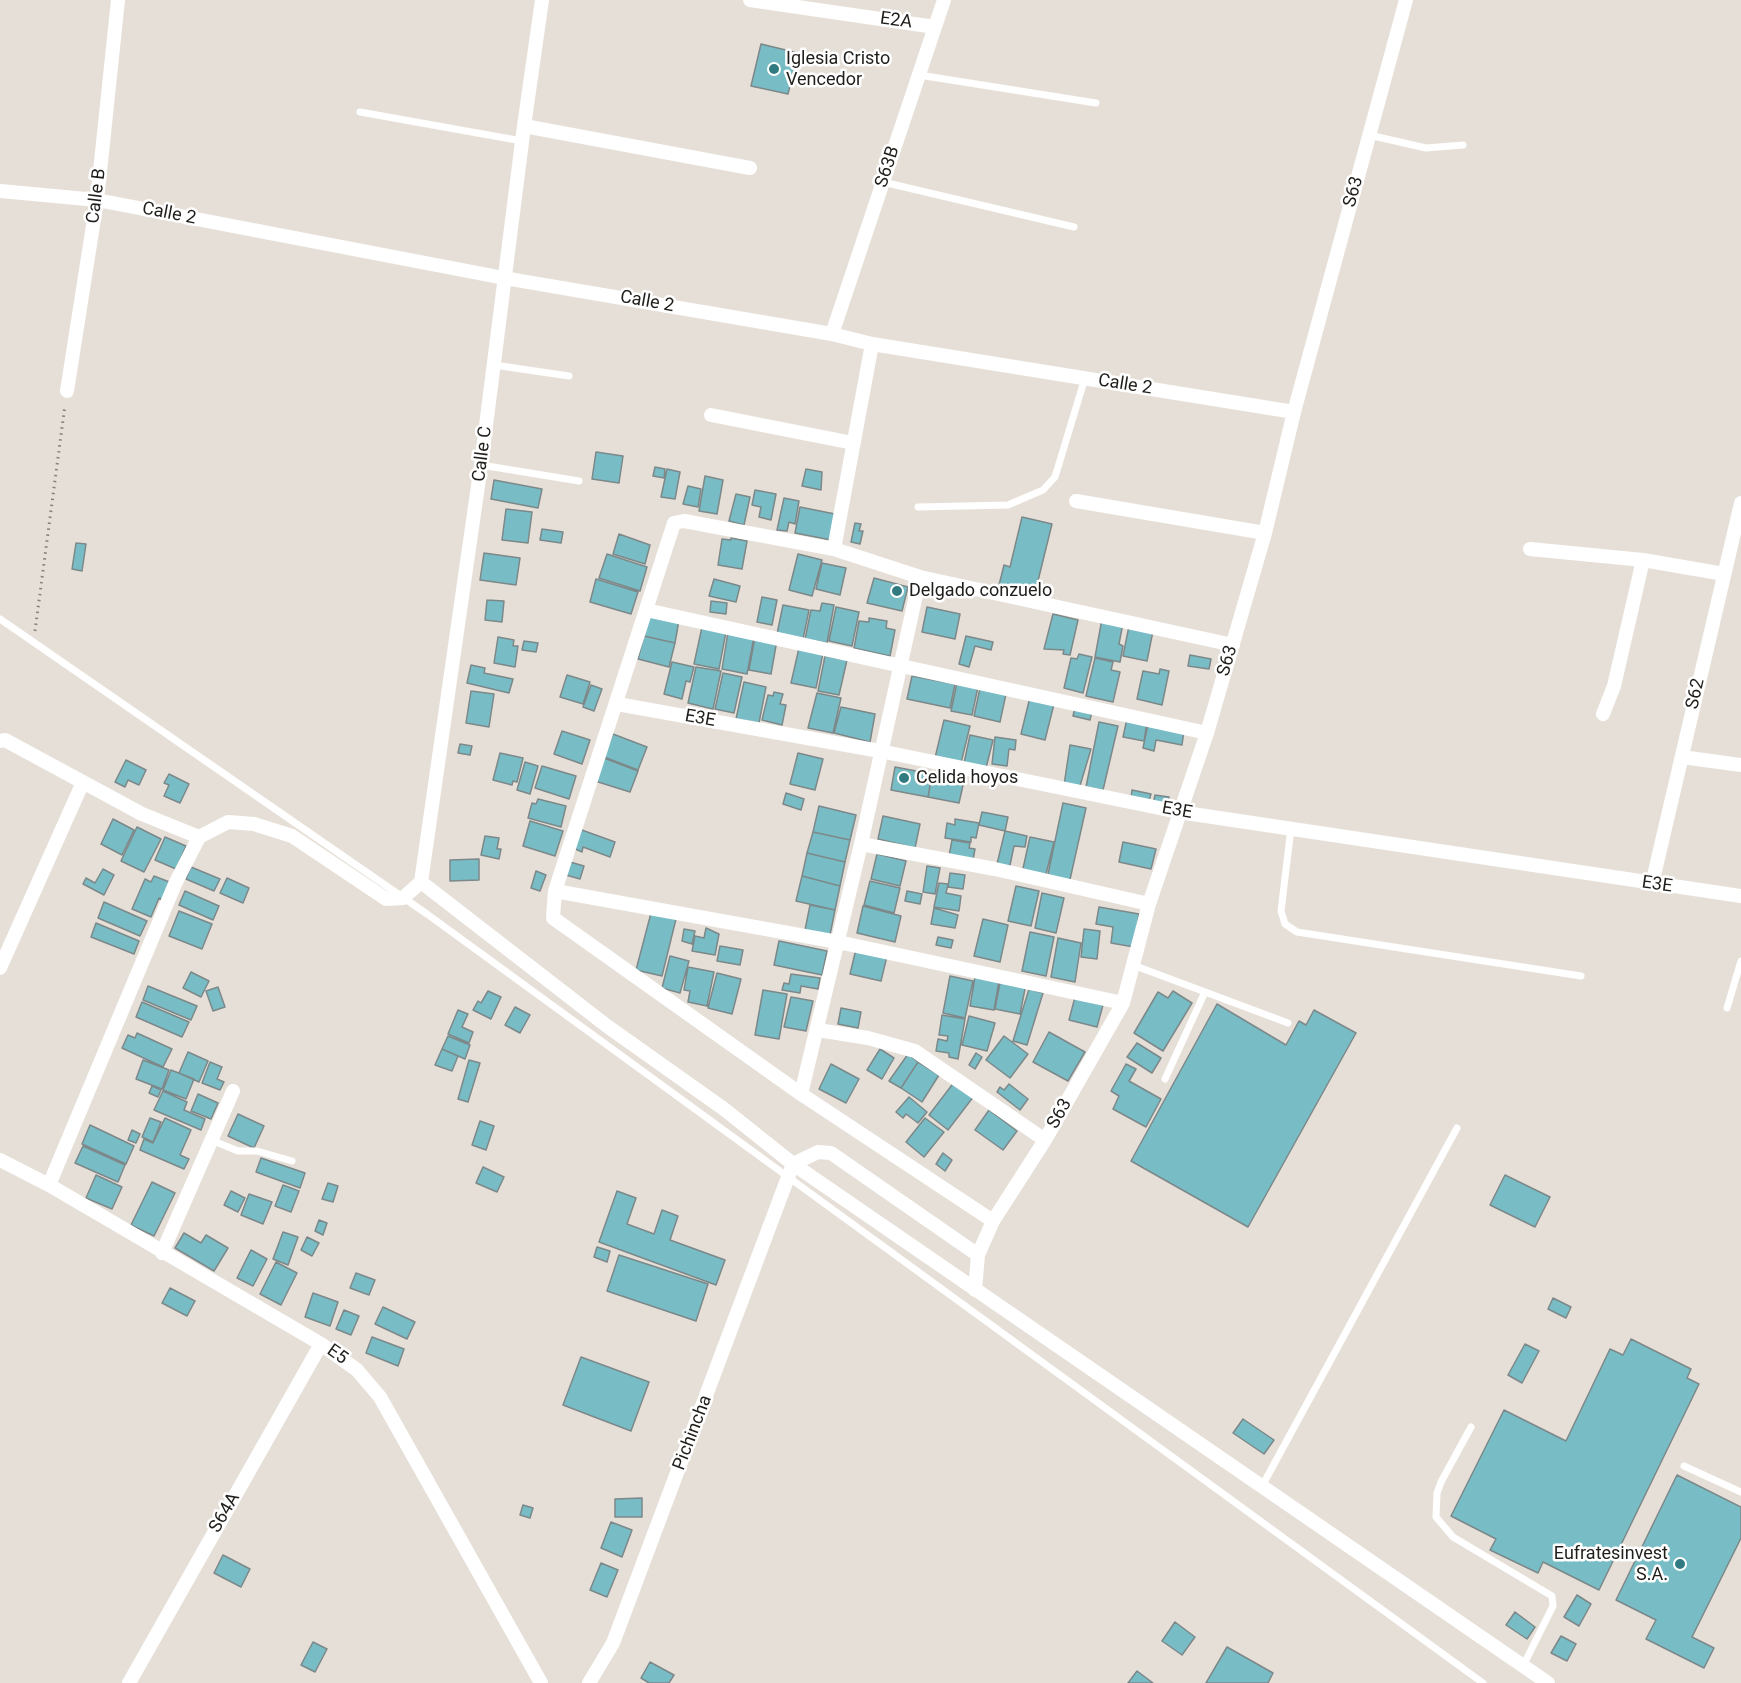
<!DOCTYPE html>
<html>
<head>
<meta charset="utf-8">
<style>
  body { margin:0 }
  canvas { display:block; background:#e6dfd7 }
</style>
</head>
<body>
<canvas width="1741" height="1683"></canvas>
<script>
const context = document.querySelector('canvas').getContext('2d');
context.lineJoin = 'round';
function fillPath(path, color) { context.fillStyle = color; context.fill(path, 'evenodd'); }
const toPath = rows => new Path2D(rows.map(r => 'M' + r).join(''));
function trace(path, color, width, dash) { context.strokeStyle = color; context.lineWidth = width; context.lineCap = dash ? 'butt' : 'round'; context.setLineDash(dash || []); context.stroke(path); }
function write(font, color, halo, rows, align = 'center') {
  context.font = font + ' Roboto,sans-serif'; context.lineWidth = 5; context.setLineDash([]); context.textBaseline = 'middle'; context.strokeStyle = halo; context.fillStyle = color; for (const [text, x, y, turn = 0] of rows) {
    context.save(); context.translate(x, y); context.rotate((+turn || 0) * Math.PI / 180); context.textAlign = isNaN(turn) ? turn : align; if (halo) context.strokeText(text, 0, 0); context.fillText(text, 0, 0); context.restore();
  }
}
const building = toPath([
  [761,44,798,53,788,94,751,86,761,44],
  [596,452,623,456,619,483,592,479,596,452],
  [655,467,665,469,664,478,653,476,655,467],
  [667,469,680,472,675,499,661,497,667,469],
  [806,469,822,472,821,490,802,486,806,469],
  [705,476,723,480,717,514,699,511,705,476],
  [494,480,542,489,538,508,491,499,494,480],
  [688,486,701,489,698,507,683,504,688,486],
  [755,490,776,494,771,520,759,517,761,507,752,505,755,490],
  [736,494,750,497,744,525,729,521,736,494],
  [784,498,799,501,795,524,789,522,787,531,777,530,784,498],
  [800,507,835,514,831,540,795,533,800,507],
  [506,509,532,512,528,543,502,540,506,509],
  [1022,517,1052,524,1035,593,999,585,1004,565,1010,567,1022,517],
  [855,523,861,524,859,531,863,531,860,544,851,542,855,523],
  [542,529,563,532,561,543,540,540,542,529],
  [619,534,650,545,645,564,613,554,619,534],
  [731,538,747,541,742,569,718,565,722,539,731,540,731,538],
  [76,543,86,544,82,571,72,569,76,543],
  [484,553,520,558,516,585,480,580,484,553],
  [607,554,647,567,640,591,599,578,607,554],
  [798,554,822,560,812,596,789,590,798,554],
  [822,563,846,568,840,595,816,589,822,563],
  [874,578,908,587,902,611,867,603,874,578],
  [596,579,638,592,631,614,590,602,596,579],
  [714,579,740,586,736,602,709,596,714,579],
  [762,597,777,600,772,625,757,622,762,597],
  [487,600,504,601,502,622,485,620,487,600],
  [711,601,727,603,726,614,710,612,711,601],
  [822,603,834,605,827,643,805,639,811,610,820,611,822,603],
  [783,605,809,610,803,639,777,634,783,605],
  [836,607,859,612,852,646,829,641,836,607],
  [927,607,960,614,955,639,922,632,927,607],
  [649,613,679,620,675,643,644,636,649,613],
  [1053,614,1078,620,1070,655,1063,654,1064,650,1044,649,1053,614],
  [869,618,887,621,886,628,895,630,890,656,854,648,859,621,869,622,869,618],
  [1102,619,1123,623,1119,644,1123,646,1120,662,1095,657,1102,619],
  [1129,626,1153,631,1147,661,1123,656,1129,626],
  [702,627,726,632,719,669,694,664,702,627],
  [728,632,754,637,747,674,722,669,728,632],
  [644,636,675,643,669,667,638,659,644,636],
  [966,636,993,642,991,650,975,646,969,667,959,664,966,636],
  [498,637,514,640,513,646,518,646,515,667,494,663,498,637],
  [755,637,777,640,771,674,749,670,755,637],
  [524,641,538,643,536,652,522,650,524,641],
  [799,648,823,653,816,688,791,683,799,648],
  [1079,654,1092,657,1083,693,1064,688,1071,658,1077,659,1079,654],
  [1190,655,1211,659,1209,669,1188,666,1190,655],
  [825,656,847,660,839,695,818,691,825,656],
  [1095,658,1113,662,1111,670,1120,672,1113,702,1086,696,1095,658],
  [672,662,694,667,690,682,686,681,682,699,664,694,672,662],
  [471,665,485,668,484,673,513,679,509,693,467,683,471,665],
  [696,667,721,671,713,709,688,703,696,667],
  [1160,669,1169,671,1162,705,1137,699,1143,671,1159,674,1160,669],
  [723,673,742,677,734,713,715,709,723,673],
  [567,675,590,682,583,704,560,697,567,675],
  [912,676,955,684,950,708,907,699,912,676],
  [744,682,766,687,759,723,736,719,744,682],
  [957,683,978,687,972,715,951,711,957,683],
  [591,685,602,689,594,711,583,707,591,685],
  [980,688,1006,694,1000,722,974,716,980,688],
  [471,691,494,694,489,727,466,723,471,691],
  [774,692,783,694,780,704,786,705,782,725,762,720,768,695,773,696,774,692],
  [817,693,841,698,833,733,808,728,817,693],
  [1030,697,1054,704,1045,740,1021,734,1030,697],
  [841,707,875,714,870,742,834,733,841,707],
  [1075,707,1092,711,1090,720,1073,716,1075,707],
  [1127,719,1147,722,1144,741,1123,737,1127,719],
  [944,720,970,726,961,763,935,758,944,720],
  [1099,722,1118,726,1103,790,1086,787,1099,722],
  [1148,724,1184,731,1182,745,1156,740,1154,751,1143,748,1148,724],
  [562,731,590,740,582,764,554,754,562,731],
  [613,734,647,747,638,770,604,757,613,734],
  [970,735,993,740,986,768,964,763,970,735],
  [995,737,1016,740,1015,750,1009,749,1007,766,992,764,995,737],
  [460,744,472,746,470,755,458,753,460,744],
  [1070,745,1091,749,1079,789,1064,785,1070,745],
  [500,753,523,758,517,782,513,781,512,785,493,780,500,753],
  [798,753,823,759,815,790,790,784,798,753],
  [604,758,638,771,630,792,595,781,604,758],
  [126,760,146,770,139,785,128,780,125,787,115,782,126,760],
  [525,762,538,766,530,794,517,790,525,762],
  [542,766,576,776,569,799,535,788,542,766],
  [895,767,932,774,928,797,891,790,895,767],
  [169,774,189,784,180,803,164,796,169,785,164,783,169,774],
  [932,774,964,781,959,803,928,797,932,774],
  [1132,790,1151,794,1149,801,1131,798,1132,790],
  [786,793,804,799,801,810,783,804,786,793],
  [1155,795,1169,797,1167,807,1153,804,1155,795],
  [538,799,566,806,561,827,528,818,532,803,536,804,538,799],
  [1063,803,1086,808,1069,884,1047,879,1063,803],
  [819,806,856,815,850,840,813,832,819,806],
  [982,812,1008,817,1005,831,979,825,982,812],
  [883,816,920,824,915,848,878,839,883,816],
  [113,819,134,830,122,855,101,844,113,819],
  [955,819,979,823,976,838,971,837,971,842,945,838,947,823,955,825,955,819],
  [530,821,563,831,555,856,523,846,530,821],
  [137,827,161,839,144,872,121,861,137,827],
  [579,829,615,842,610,857,583,847,582,852,573,848,579,829],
  [1005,831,1027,836,1025,847,1014,846,1009,870,996,868,1005,831],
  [813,832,850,840,845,862,807,853,813,832],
  [485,836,499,838,497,849,501,849,499,859,481,855,485,836],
  [165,837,186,846,176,869,155,860,165,837],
  [1030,837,1054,842,1045,878,1022,873,1030,837],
  [952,840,970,843,969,848,975,849,973,860,949,856,952,840],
  [1123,842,1156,849,1151,869,1119,862,1123,842],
  [807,853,845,862,840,886,802,876,807,853],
  [877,854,906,861,900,886,871,879,877,854],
  [479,859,479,880,450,881,450,860,479,859],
  [570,862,584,866,580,879,566,875,570,862],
  [927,866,940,868,935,894,923,892,927,866],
  [191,867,220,879,214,891,186,879,191,867],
  [103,869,114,875,104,895,83,884,86,878,95,883,103,869],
  [536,871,546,875,540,891,531,888,536,871],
  [950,873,965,875,963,889,948,887,950,873],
  [154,876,172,883,165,901,159,898,151,917,132,909,145,879,151,882,154,876],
  [802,876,840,886,835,910,796,901,802,876],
  [227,878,249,888,243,903,220,893,227,878],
  [870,881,900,888,894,913,864,905,870,881],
  [939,883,948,884,946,893,961,896,959,911,934,907,939,883],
  [1016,886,1039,891,1031,926,1008,921,1016,886],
  [185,891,219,906,213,920,179,905,185,891],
  [907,891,922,894,920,904,905,901,907,891],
  [1042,893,1064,898,1056,933,1035,928,1042,893],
  [104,902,147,921,140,936,98,918,104,902],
  [810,905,835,910,830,935,805,930,810,905],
  [863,906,901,916,895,942,857,933,863,906],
  [1099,907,1139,914,1134,947,1111,943,1113,927,1096,924,1099,907],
  [934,908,958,915,955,928,931,924,934,908],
  [179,911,212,924,202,949,169,936,179,911],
  [651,913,676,919,662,976,636,970,651,913],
  [983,919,1008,925,1000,962,974,956,983,919],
  [96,923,139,941,134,954,91,937,96,923],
  [706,928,719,934,715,955,692,951,695,936,704,938,706,928],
  [684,929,695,931,692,944,682,941,684,929],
  [1084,929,1100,931,1097,959,1081,957,1084,929],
  [1030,932,1054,937,1046,976,1022,971,1030,932],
  [938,937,953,940,951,948,936,945,938,937],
  [1058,938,1081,943,1075,982,1051,977,1058,938],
  [779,941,827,951,822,975,774,965,779,941],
  [720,946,743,950,740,965,717,961,720,946],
  [856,949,887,956,881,981,850,974,856,949],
  [670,956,689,961,680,993,662,988,670,956],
  [688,967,714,972,707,1006,688,1002,690,991,684,990,688,967],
  [191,972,209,981,201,997,183,988,191,972],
  [717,973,741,979,732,1014,708,1008,717,973],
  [791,974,820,978,818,989,801,986,800,993,782,990,784,983,789,984,791,974],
  [950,976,973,981,965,1018,943,1013,950,976],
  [975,977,999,981,994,1010,970,1006,975,977],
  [1001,978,1026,984,1020,1014,995,1009,1001,978],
  [148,986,197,1006,191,1020,143,1000,148,986],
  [218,987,225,1007,213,1011,206,991,218,987],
  [1029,989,1043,993,1027,1045,1013,1041,1029,989],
  [763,990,787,994,779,1039,755,1035,763,990],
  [488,991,501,997,491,1019,473,1010,478,1001,481,1003,488,991],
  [1173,991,1192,1003,1163,1051,1134,1033,1158,992,1168,998,1173,991],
  [791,997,813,1001,806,1031,784,1027,791,997],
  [1075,997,1103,1005,1097,1027,1069,1020,1075,997],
  [142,1002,189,1022,182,1037,136,1017,142,1002],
  [1217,1004,1286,1045,1299,1021,1306,1025,1314,1010,1356,1033,1248,1227,1131,1161,1217,1004],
  [515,1007,530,1015,520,1033,505,1025,515,1007],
  [841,1008,861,1012,858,1028,838,1024,841,1008],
  [458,1010,468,1014,462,1027,473,1032,469,1043,448,1034,458,1010],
  [942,1015,965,1019,958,1059,949,1057,949,1053,936,1051,938,1039,947,1041,948,1036,939,1035,942,1015],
  [969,1016,995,1023,987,1051,962,1045,969,1016],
  [1049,1032,1085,1052,1068,1081,1033,1062,1049,1032],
  [137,1033,172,1049,163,1067,122,1048,128,1035,135,1038,137,1033],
  [448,1036,470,1045,465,1059,442,1049,448,1036],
  [1004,1036,1028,1054,1010,1078,986,1060,1004,1036],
  [1137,1043,1161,1058,1152,1073,1127,1057,1137,1043],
  [442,1049,458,1056,452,1071,435,1065,442,1049],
  [880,1049,894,1058,882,1079,867,1070,880,1049],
  [188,1052,208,1061,199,1082,179,1073,188,1052],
  [976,1053,982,1057,975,1069,969,1065,976,1053],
  [908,1054,918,1062,901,1088,889,1081,908,1054],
  [143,1060,169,1070,162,1089,136,1079,143,1060],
  [469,1060,480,1063,468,1102,458,1099,469,1060],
  [210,1062,222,1067,217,1079,224,1082,220,1090,202,1083,210,1062],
  [918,1062,939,1075,922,1102,901,1088,918,1062],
  [831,1064,859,1079,846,1103,819,1089,831,1064],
  [1126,1064,1136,1069,1129,1081,1161,1099,1146,1127,1113,1109,1119,1096,1111,1091,1126,1064],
  [171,1070,194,1079,186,1099,163,1090,171,1070],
  [955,1081,974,1096,948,1130,929,1115,955,1081],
  [1009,1084,1028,1099,1020,1110,997,1092,1000,1087,1004,1090,1009,1084],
  [152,1086,161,1090,158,1097,149,1093,152,1086],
  [163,1091,187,1102,184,1110,205,1119,201,1130,154,1110,163,1091],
  [198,1094,218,1103,211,1119,191,1111,198,1094],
  [909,1097,927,1112,918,1123,906,1114,903,1118,896,1112,909,1097],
  [989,1110,1017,1131,1003,1150,975,1130,989,1110],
  [238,1114,264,1126,254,1148,228,1136,238,1114],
  [150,1118,161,1122,153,1142,142,1137,150,1118],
  [165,1118,191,1130,180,1155,189,1159,184,1169,140,1150,144,1139,153,1143,165,1118],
  [925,1118,944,1132,924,1157,906,1142,925,1118],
  [480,1121,494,1126,486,1150,472,1145,480,1121],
  [90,1125,134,1146,126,1164,82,1144,90,1125],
  [132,1130,140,1134,136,1143,128,1140,132,1130],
  [83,1146,125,1165,118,1182,75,1163,83,1146],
  [943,1153,952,1160,945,1171,936,1164,943,1153],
  [261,1158,305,1173,300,1188,256,1172,261,1158],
  [483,1167,504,1177,497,1192,476,1183,483,1167],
  [96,1175,122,1187,112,1209,86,1198,96,1175],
  [1505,1175,1550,1197,1535,1227,1490,1205,1505,1175],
  [152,1182,175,1193,154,1236,131,1225,152,1182],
  [328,1183,338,1186,333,1202,322,1199,328,1183],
  [283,1185,299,1191,291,1212,275,1206,283,1185],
  [231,1191,245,1198,238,1212,224,1205,231,1191],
  [617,1191,636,1198,627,1224,654,1234,662,1210,678,1216,670,1240,725,1260,716,1285,599,1242,617,1191],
  [249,1194,272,1202,263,1224,241,1215,249,1194],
  [319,1220,327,1223,323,1235,315,1231,319,1220],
  [283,1232,298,1237,288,1265,273,1259,283,1232],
  [184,1233,201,1243,206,1235,228,1248,214,1271,175,1248,184,1233],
  [307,1237,319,1243,312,1256,301,1250,307,1237],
  [597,1247,610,1251,607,1262,594,1257,597,1247],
  [251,1250,267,1259,253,1286,237,1278,251,1250],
  [619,1255,708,1284,696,1321,607,1291,619,1255],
  [276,1262,297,1273,281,1305,260,1294,276,1262],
  [356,1273,375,1280,369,1295,350,1288,356,1273],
  [170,1288,195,1301,187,1316,162,1303,170,1288],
  [313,1293,338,1302,330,1326,305,1317,313,1293],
  [1553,1298,1571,1307,1566,1318,1548,1309,1553,1298],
  [383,1307,415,1322,407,1339,375,1324,383,1307],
  [344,1310,359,1316,351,1335,336,1329,344,1310],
  [372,1337,404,1349,398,1366,366,1353,372,1337],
  [1631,1339,1691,1369,1687,1378,1699,1384,1599,1590,1543,1562,1538,1573,1490,1550,1496,1539,1451,1516,1504,1410,1566,1441,1610,1349,1623,1355,1631,1339],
  [1525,1344,1539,1351,1522,1383,1508,1375,1525,1344],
  [581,1357,649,1382,631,1431,563,1405,581,1357],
  [1243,1419,1274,1440,1264,1454,1233,1433,1243,1419],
  [1677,1475,1741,1507,1741,1538,1692,1637,1714,1648,1704,1668,1646,1639,1656,1620,1616,1600,1677,1475],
  [642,1498,642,1517,615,1517,615,1499,642,1498],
  [523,1505,533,1508,530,1518,520,1515,523,1505],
  [611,1522,632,1530,622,1557,601,1548,611,1522],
  [223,1555,250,1569,241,1587,214,1573,223,1555],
  [601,1563,618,1570,607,1597,590,1590,601,1563],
  [1577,1595,1591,1604,1579,1626,1564,1617,1577,1595],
  [1515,1612,1535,1627,1527,1639,1506,1625,1515,1612],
  [1175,1622,1195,1637,1182,1655,1162,1641,1175,1622],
  [1561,1636,1576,1644,1567,1661,1551,1653,1561,1636],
  [313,1642,327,1649,315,1672,301,1665,313,1642],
  [1227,1647,1273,1673,1268,1683,1206,1683,1227,1647],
  [650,1662,674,1675,669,1683,649,1683,641,1678,650,1662],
  [1137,1671,1153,1683,1128,1683,1137,1671]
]);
const path = toPath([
  [35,631,65,405]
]);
const service = toPath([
  [919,75,1096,103],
  [360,112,522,141],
  [1369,135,1426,148,1463,145],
  [883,182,1074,227],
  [494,365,569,376],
  [481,465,579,481],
  [918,507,1008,505,1043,490,1055,477,1085,378],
  [0,619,427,914,1483,1683],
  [1291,828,1281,911,1285,924,1297,932,1581,976],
  [1133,965,1288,1023],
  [1727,1008,1741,961],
  [1165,1079,1205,992],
  [211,1140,238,1151,257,1151,292,1161],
  [1471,1427,1441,1482,1437,1493,1436,1517,1453,1537,1552,1596,1553,1606,1523,1666],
  [1684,1466,1741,1492],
  [1261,1488,1457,1128]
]);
const minor = toPath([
  [750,0,935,27],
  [524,126,750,168],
  [0,191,97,200,504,278,832,334,872,344,1294,412],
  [832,334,944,0],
  [67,391,97,200,118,0],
  [711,415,853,443],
  [1076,501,1265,533],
  [834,549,872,344],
  [1530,549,1643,560,1724,574],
  [646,610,1207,733],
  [617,704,880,751,1179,812,1741,896],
  [1603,714,1614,686,1643,560],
  [0,741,5,740,142,814,199,837],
  [1682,757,1741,765],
  [861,844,995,869,1149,904],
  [421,882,607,1026,724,1109,793,1164,1548,1683],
  [1652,884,1741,503],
  [555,891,838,942,1123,1003],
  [0,968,83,782],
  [818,1030,868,1038,915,1051,1045,1140],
  [801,1094,861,844,920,577],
  [0,1160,49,1185,321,1344,357,1370,380,1397,541,1683],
  [49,1185,175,884,199,837,228,822,254,824,292,836,386,899,403,898,421,882,481,465,524,126,542,0],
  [993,1221,801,1094,553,918,555,891,674,523,684,521,834,549,920,577,1233,645],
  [162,1253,233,1091],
  [975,1290,978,1255,993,1221,1045,1140,1123,1003,1149,904,1207,733,1265,533,1294,412,1406,0],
  [129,1683,321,1344],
  [589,1683,613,1643,793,1164,818,1152,831,1153,978,1255]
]);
const markers = [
  [774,69,6,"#327a82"],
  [897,591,6,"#327a82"],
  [904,778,6,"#327a82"],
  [1680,1564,6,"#327a82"]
];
const streetNames = [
  ["E2A",896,21,8],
  ["S63B",888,167,-72],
  ["S63",1354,192,-75],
  ["Calle B",97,196,-83],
  ["Calle 2",169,214,11],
  ["Calle 2",647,302,10],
  ["Calle 2",1125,385,9],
  ["Calle C",483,454,-83],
  ["S63",1228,661,-74],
  ["S62",1696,694,-77],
  ["E3E",700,719,10],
  ["E3E",1177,811,10],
  ["E3E",1657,885,8],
  ["S63",1060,1114,-60],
  ["E5",337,1355,35],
  ["Pichincha",693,1433,-69],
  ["S64A",225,1513,-60]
];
const poiNames = [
  ["Iglesia Cristo",786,59],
  ["Vencedor",786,80],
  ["Delgado conzuelo",909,591],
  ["Celida hoyos",916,778],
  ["Eufratesinvest",1668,1554,"right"],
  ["S.A.",1668,1575,"right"]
];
fillPath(building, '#78bdc5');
trace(building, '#7c8889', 1.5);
trace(path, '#86817b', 3, [1.5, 4.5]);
trace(service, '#fff', 7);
trace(minor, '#fff', 14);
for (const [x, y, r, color] of markers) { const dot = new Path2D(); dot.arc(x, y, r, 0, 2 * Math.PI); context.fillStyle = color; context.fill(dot); trace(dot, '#fff', 2); }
write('18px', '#201e1b', '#fff', streetNames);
write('18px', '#201e1b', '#fff', poiNames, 'left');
</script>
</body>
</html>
